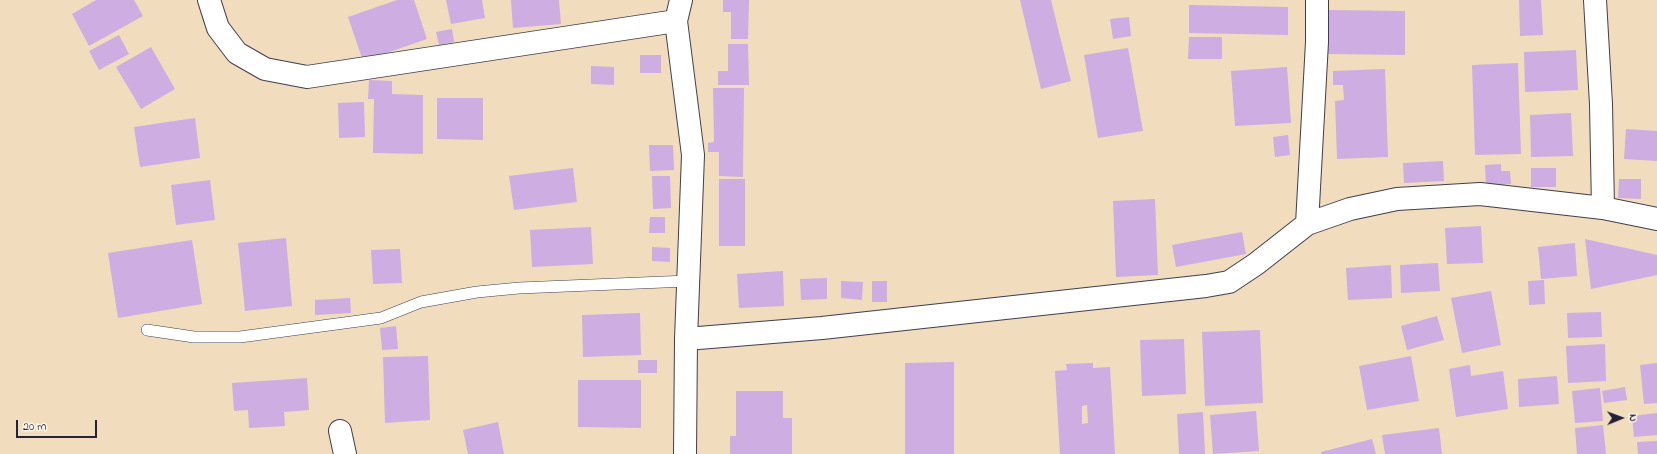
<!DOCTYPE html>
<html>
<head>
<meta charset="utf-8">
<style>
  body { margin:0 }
  #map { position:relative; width:1657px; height:454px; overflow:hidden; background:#f1ddbd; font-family:"Indie Flower",sans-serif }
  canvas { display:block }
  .north { position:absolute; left:1601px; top:398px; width:40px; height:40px; -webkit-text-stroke:3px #fcf5e5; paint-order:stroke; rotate:89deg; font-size:11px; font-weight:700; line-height:16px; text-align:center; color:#22223b }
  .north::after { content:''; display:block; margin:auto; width:14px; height:18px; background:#22223b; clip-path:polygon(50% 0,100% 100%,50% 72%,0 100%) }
  .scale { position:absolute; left:16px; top:420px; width:81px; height:18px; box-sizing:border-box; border:2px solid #22223b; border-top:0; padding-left:5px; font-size:12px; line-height:14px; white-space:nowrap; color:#22223b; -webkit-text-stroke:3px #fcf5e5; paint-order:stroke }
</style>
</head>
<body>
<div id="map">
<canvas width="1657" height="454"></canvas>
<div class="north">N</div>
<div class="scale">20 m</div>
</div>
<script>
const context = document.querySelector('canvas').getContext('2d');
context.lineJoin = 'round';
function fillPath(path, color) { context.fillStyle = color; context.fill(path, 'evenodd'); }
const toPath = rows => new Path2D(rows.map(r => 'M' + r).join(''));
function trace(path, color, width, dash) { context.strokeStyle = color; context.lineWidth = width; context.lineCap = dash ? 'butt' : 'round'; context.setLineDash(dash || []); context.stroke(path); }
const building = toPath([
  [96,0,134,0,143,16,89,46,72,14],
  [397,0,414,0,427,39,363,61,348,17],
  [446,0,482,0,485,18,451,24],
  [511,0,559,0,561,24,513,28],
  [723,0,749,0,748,39,731,39,731,12,723,12],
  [1020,0,1051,0,1071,81,1041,89],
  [1519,0,1541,0,1543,35,1520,36],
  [1189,5,1288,7,1288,35,1189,33],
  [1329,10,1405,11,1405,55,1328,54],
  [1129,17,1131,36,1113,39,1110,19],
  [452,29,454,42,439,45,436,32],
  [119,35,129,54,99,70,89,51],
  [1189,37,1222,37,1222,59,1188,59],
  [728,44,748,44,749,85,718,85,718,71,728,71],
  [151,47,175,89,141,109,116,67],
  [1128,48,1143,131,1098,138,1084,55],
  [1576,50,1578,90,1525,92,1524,52],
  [640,55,661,55,661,73,640,73],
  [1518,63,1521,154,1475,155,1472,65],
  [591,66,614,67,614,85,591,84],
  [1287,67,1291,123,1235,126,1231,71],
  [1385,69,1388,157,1337,159,1335,101,1344,100,1343,85,1333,85,1333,71],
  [369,80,392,81,392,94,423,95,423,154,373,153,374,99,368,99],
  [713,88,744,88,743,177,719,176,719,152,708,152,708,143,714,142],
  [437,98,483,98,483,140,437,139],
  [364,102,365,137,339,138,338,103],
  [1571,113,1573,156,1531,157,1530,115],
  [195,118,200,158,140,167,134,127],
  [1626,129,1657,131,1657,161,1624,159],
  [1288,135,1290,155,1275,157,1273,137],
  [649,145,673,145,674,170,650,171],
  [1443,161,1444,181,1404,183,1403,163],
  [1501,164,1501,171,1510,171,1511,184,1486,186,1485,165],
  [573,168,577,202,514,210,509,176],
  [1531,168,1556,168,1556,187,1531,187],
  [652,176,670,176,671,208,653,209],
  [719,179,745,179,745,246,719,246],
  [1619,179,1641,179,1641,199,1618,198],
  [210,180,215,220,176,225,171,185],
  [1155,199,1158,275,1116,277,1113,201],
  [650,217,665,217,665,233,649,233],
  [1481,226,1483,263,1447,264,1445,228],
  [591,227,593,264,532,267,530,230],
  [1242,232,1246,254,1176,267,1172,245],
  [286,238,292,306,245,311,238,243],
  [1585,239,1657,255,1657,275,1591,289],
  [192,240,202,304,118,318,108,253],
  [1575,243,1577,276,1541,279,1538,247],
  [652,247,670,248,670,262,652,261],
  [400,249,402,283,373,284,371,250],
  [1438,263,1440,291,1401,293,1400,265],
  [1391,265,1392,298,1348,300,1346,268],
  [783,271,784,306,739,308,737,274],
  [827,278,827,299,801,300,800,279],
  [1544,280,1545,304,1529,305,1528,281],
  [841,281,863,282,862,300,841,298],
  [872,281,887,281,887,302,872,302],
  [1491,291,1501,345,1462,353,1451,298],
  [350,298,351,313,315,315,315,300],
  [1601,312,1602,337,1568,338,1567,313],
  [640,313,641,355,583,357,582,315],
  [1437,316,1444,340,1407,350,1401,326],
  [396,326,398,349,382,350,380,328],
  [1260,330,1263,403,1205,406,1202,332],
  [1184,339,1186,394,1142,396,1140,340],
  [1605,344,1606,381,1568,383,1566,346],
  [428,356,430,420,385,423,383,357],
  [1411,356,1419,401,1367,410,1359,366],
  [638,360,657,360,657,373,638,373],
  [954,362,954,454,905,454,905,363],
  [1093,363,1093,368,1110,367,1115,454,1060,454,1055,371,1067,370,1066,364],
  [1087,405,1088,423,1082,424,1082,406],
  [1657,363,1657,403,1644,404,1640,365],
  [1470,365,1471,376,1503,371,1508,409,1456,417,1449,369],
  [1557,376,1559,404,1519,407,1518,379],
  [307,378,309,410,284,412,285,426,249,428,248,410,234,411,232,383],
  [578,380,641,380,641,428,578,427],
  [1625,387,1627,400,1604,403,1602,391],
  [1600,388,1603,421,1575,423,1572,391],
  [736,391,783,391,783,418,792,418,792,454,730,454,730,436,736,436],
  [1256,411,1259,451,1213,454,1210,415],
  [1203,412,1205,454,1179,454,1177,414],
  [1657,413,1657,435,1634,437,1632,416],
  [498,422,504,454,468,454,463,430],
  [1603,425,1606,454,1577,454,1575,428],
  [1439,428,1442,454,1385,454,1382,435],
  [1372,439,1376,454,1322,454,1321,452],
  [1657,441,1657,454,1638,454,1637,442]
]);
const service = toPath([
  [147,330,194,337,240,337,381,318,421,302,477,292,519,288,688,281]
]);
const minor = toPath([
  [209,0,218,28,237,53,265,69,307,77,676,21],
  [1595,0,1601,104,1603,208],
  [1307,224,1317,42,1317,0],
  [686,339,822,328,1206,286,1229,282,1256,264,1307,224,1350,209,1397,199,1480,194,1603,208,1657,219],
  [340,431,345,454]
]);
const tertiary = toPath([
  [681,0,676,21,693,155,686,339,685,454]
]);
fillPath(building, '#cdade2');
trace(service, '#413e4e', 12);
trace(minor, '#413e4e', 24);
trace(tertiary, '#413e4e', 24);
trace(service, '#fff', 11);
trace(minor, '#fff', 22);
trace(tertiary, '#fff', 22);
</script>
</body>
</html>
